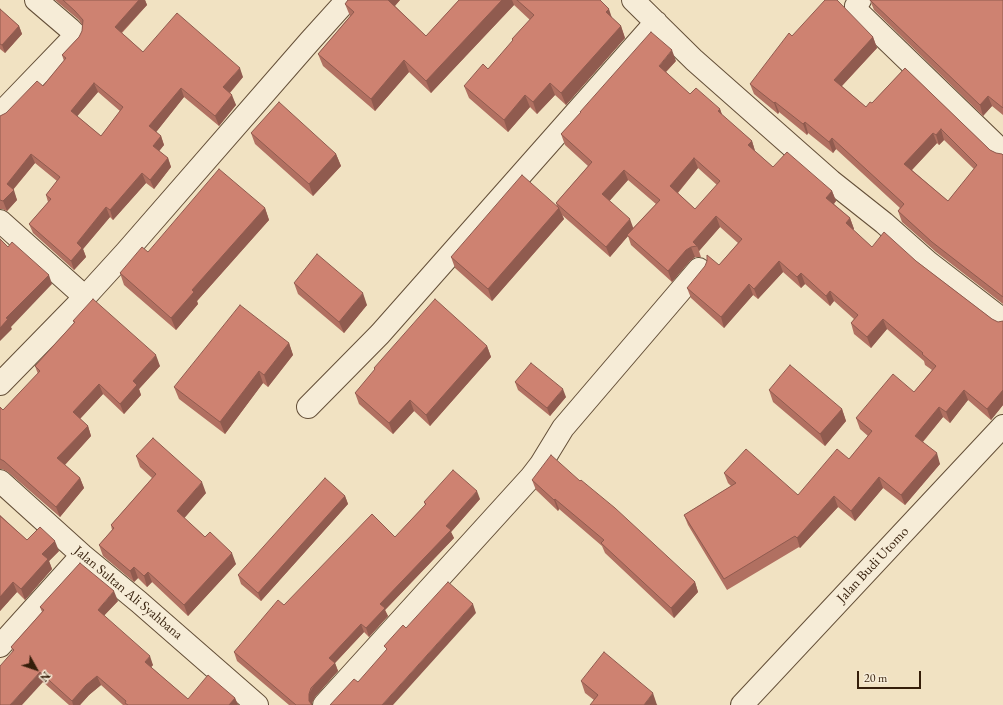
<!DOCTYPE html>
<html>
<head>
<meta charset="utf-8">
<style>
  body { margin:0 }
  #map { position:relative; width:1003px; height:705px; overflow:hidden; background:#f1e2c2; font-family:"EB Garamond",serif }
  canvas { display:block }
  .north { position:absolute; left:16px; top:649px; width:40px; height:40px; -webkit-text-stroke:3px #f6ecd7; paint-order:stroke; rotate:130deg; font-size:11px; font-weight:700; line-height:16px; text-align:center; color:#351e0a }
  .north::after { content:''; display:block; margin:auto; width:14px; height:18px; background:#351e0a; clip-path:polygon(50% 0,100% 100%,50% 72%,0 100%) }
  .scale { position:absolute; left:857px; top:671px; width:64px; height:18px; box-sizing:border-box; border:2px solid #351e0a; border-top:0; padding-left:5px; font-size:12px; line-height:14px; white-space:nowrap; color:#351e0a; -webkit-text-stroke:3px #f6ecd7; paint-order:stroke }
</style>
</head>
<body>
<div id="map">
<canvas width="1003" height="705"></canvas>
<div class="north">N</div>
<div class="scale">20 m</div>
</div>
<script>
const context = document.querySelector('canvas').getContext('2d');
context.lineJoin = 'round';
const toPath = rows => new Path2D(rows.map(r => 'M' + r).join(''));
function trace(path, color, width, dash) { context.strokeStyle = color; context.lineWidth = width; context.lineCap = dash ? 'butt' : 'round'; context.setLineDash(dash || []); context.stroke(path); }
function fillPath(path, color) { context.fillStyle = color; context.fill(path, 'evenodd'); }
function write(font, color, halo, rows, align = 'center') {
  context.font = font + ' "EB Garamond",serif'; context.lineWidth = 3; context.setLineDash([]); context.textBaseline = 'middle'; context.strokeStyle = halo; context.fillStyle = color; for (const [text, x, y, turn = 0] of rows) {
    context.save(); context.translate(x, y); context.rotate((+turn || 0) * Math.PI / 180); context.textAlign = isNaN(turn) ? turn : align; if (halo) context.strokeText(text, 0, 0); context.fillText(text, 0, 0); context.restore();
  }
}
const minor = toPath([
  [633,0,694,60,831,181,884,223,928,262,1003,320],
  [860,0,856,6,859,13,1003,152],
  [0,114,73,38,74,33,70,29,36,0],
  [0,221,85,297],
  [0,384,85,297,126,252,310,41,347,0],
  [308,407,380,334,656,22],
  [0,481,82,555,139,602,257,705],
  [0,646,82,555],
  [324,705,531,477,541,464,563,428,699,269],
  [742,705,1003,426]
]);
const wall = toPath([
  [55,0,145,0,147,5,122,33,143,52,243,77,230,93,236,105,219,126,184,97,156,132,161,136,164,145,159,151,168,158,171,167,154,189,146,183,113,220,110,217,83,249,86,257,74,270,33,233,29,224,48,202,46,195,57,181,35,163,13,190,17,200,7,211,2,209,0,209,0,116,6,113,43,86,64,61,62,55,79,37,82,31,82,25,79,20],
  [98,92,120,111,101,136,77,116],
  [348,0,400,0,395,6,426,36,459,0,600,0,612,18,621,26,625,38,566,105,555,95,537,114,530,107,508,132,469,98,464,86,488,69,513,41,512,39,530,20,514,5,431,93,409,72,375,111,323,66,318,54,350,16,345,4],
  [870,0,1003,0,1003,115,992,106,983,116,874,10],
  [0,9,19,26,22,34,5,53,0,49],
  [792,36,873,37,877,48,842,86,866,107,872,103,905,68,990,150,996,153,1003,155,1003,304,936,252,902,222,898,211,900,208,836,149,833,153,808,133,807,135,779,112,778,114,754,94,750,84],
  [944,140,974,169,948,201,912,170,937,143,939,145],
  [676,61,666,72,690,94,720,109,722,115,752,141,755,151,773,167,832,191,836,201,834,204,850,218,854,229,853,230,872,247,916,261,992,319,998,322,1003,321,1003,405,991,420,968,400,950,423,943,417,923,442,940,464,905,505,883,488,855,521,838,507,800,548,799,547,727,590,688,525,684,515,731,486,728,483,724,473,798,495,849,459,868,436,860,429,856,418,914,392,932,370,925,365,924,361,887,329,871,348,854,334,851,323,854,319,834,301,830,306,805,284,801,288,783,272,758,299,753,295,724,328,691,298,687,288,719,265,738,243,720,227,699,251,701,257,695,257,690,261,672,282,631,245,628,236,610,257,562,215,564,219,492,301,455,268,451,257,557,206,556,203,588,166,565,145,561,134,581,113,580,112],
  [698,168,717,185,695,209,678,193],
  [628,180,656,204,633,228,609,201],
  [251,133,336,154,341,166,313,196,255,144],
  [265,208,269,220,197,301,198,304,176,330,124,285,120,273,148,252],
  [294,283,367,305,344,333,298,294],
  [73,321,160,366,139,389,141,395,124,414,103,394,80,419,88,426,91,436,65,465,80,478,84,488,60,517,8,472,2,469,0,469,0,407,3,410,38,374,35,366,74,323],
  [289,343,293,355,268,387,263,383,225,434,179,399,174,387],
  [487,346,491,357,430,426,414,411,393,434,359,404,355,393,375,370,374,368],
  [515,382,566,397,550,416,518,390],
  [769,390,842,409,846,421,825,446,773,402],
  [136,456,206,493,184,518,236,564,188,616,152,582,147,587,138,578,134,582,103,556,99,545,112,530,111,525,152,478,140,467],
  [532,480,580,481,695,582,698,592,674,618,605,553,602,546,559,509,558,511,536,490],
  [345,496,348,504,261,601,241,584,238,575],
  [480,499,451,532,454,538,385,610,388,616,369,637,364,632,335,663,338,671,315,697,312,703,312,705,289,705,237,661,234,652,284,605,395,537,425,505,424,502],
  [0,515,27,540,59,551,49,561,52,569,25,600,17,592,0,611],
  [118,601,104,615,153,665,151,667,188,699,235,698,238,705,123,705,101,685,89,695,80,705,69,705,43,682,13,652,11,647,42,612,40,607],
  [581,681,658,705,594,700,585,693]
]);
const shadedWall = toPath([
  [139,0,145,0,147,5,118,36,115,27],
  [387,0,400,0,391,10],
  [502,0,512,0,514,5,431,93,426,81],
  [609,9,613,21,606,12],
  [19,26,22,34,5,53,2,45],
  [621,26,625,38,566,105,561,93],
  [873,37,877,48,838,90,834,80],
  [672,50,676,61,662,76,659,66],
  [404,60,409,72,375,111,371,99],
  [240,68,243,77,226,97,223,87],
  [94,83,98,92,74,120,71,111],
  [550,83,555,95,537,114,533,102],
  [181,88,184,97,153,136,149,126],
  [232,95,236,105,219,126,215,116],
  [525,95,530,107,508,132,504,120],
  [988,96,992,106,983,116,980,105],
  [775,102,779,112,778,114,774,103],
  [720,109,724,120,718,111],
  [805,122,808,133,807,135,803,124],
  [941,129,944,140,939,145,936,135],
  [933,133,937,143,908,174,904,164],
  [161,136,164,145,156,155,153,146],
  [832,138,836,149,833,153,829,142],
  [752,141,755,151,752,156,748,145],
  [31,154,35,163,10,193,7,184],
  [336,154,341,166,313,196,309,184],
  [168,158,171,167,154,189,150,180],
  [694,158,698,168,674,197,670,186],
  [624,170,628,180,606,205,602,194],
  [142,173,146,183,113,220,110,210],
  [14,190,17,200,7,211,3,201],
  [832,191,836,201,830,208,826,198],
  [106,207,110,217,83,249,86,257,74,270,71,261,77,243],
  [265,208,269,220,197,301,198,304,176,330,171,318,192,290],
  [559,208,564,219,492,301,488,289],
  [716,216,720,227,699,251,697,246,693,242],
  [850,218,854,229,850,233,846,223],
  [630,219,634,230,627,235,628,236,610,257,606,247],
  [691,247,695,257,690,261,672,282,668,271,686,250],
  [779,261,783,272,758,299,754,289],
  [801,273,805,284,801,288,797,277],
  [49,275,52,284,11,327,12,329,0,341,0,328,6,318],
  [749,284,753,295,724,328,721,317],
  [830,291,834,301,830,306,826,296],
  [363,293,367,305,344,333,339,322],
  [883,319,887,329,871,348,867,337],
  [289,343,293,355,268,387,264,375],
  [487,346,491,357,430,426,426,415],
  [156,355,160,366,139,389,141,395,124,414,120,404,133,381],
  [259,371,263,383,225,434,220,422],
  [99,384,103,394,77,422,73,412],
  [563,389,566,397,550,416,547,408],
  [964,390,968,400,950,423,946,412],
  [1003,390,1003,405,991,420,987,409],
  [410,400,414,411,393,434,389,423],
  [939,407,943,417,919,446,915,436],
  [842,409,846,421,825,446,820,434],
  [88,426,91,436,61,469,57,458],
  [937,453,940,464,905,505,901,495],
  [879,477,883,488,855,521,851,511],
  [80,478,84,488,60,517,56,507],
  [202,482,206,493,181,522,177,511],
  [477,491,480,499,451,532,454,538,385,610,388,616,369,637,366,628,380,604,446,526],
  [345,496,348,504,261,601,258,593],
  [834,496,838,507,800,548,797,538],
  [555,499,559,509,558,511,554,500],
  [55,541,59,551,49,561,52,569,25,600,21,589,42,554],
  [232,553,236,564,188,616,184,605],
  [134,567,138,578,134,582,130,571],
  [148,572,152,582,147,587,144,576],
  [13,582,17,592,0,611,0,597],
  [695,582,698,592,674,618,671,608],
  [114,591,118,601,101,619,98,610],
  [473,604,476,613,393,705,382,705],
  [361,624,364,632,335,663,338,671,315,697,312,703,312,705,309,701,309,694,329,658],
  [150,656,153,665,148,671,145,662],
  [40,672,43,682,22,705,10,705],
  [97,676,101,685,89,695,80,705,73,705,72,701,86,685],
  [653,693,657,705,644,705],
  [235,698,238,705,229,705]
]);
const building = toPath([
  [63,0,139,0,115,27,143,52,177,13,240,68,223,87,232,95,215,116,181,88,149,126,161,136,153,146,168,158,150,180,142,173,110,210,106,207,77,243,82,248,71,261,29,224,51,199,46,195,60,177,31,154,7,184,14,190,3,201,0,200,0,116,6,113,37,81,43,86,66,58,62,55,79,37,82,31,83,20,75,11,63,0],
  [94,83,123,107,101,136,71,111,94,83],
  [348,0,388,0,426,36,459,0,502,0,426,81,404,60,371,99,318,54,354,12,345,4,348,0],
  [517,0,600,0,609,9,606,12,621,26,561,93,550,83,533,102,525,95,504,120,464,86,483,64,488,69,513,40,512,39,534,15,517,0],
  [825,0,837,0,873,37,834,80,866,107,870,102,872,103,905,68,990,150,996,153,1002,154,1003,155,1003,297,932,242,898,211,904,204,832,138,829,142,805,122,803,124,775,102,774,103,750,84,789,33,792,36,825,0],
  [941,129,977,165,948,201,904,164,933,133,936,135,941,129],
  [870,0,1003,0,1003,108,988,96,980,105,870,0],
  [0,9,19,26,2,45,0,44,0,9],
  [651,32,672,50,659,66,690,94,696,88,720,109,718,111,752,141,748,145,773,167,787,152,832,191,826,198,850,218,846,223,872,247,884,232,916,261,992,319,998,322,1003,321,1003,390,987,409,964,390,946,412,939,407,915,436,937,453,901,495,879,477,851,511,834,496,797,538,795,536,724,579,684,515,736,483,724,473,746,449,798,495,837,449,849,459,872,431,856,418,893,374,914,392,936,366,922,354,923,353,883,319,867,337,851,323,858,315,830,291,826,296,801,273,797,277,779,261,754,289,749,284,721,317,687,288,705,266,707,261,707,255,719,265,742,239,716,216,693,242,697,246,691,247,686,250,668,271,627,235,660,200,624,170,602,194,630,219,606,247,556,203,592,162,561,134,581,112,580,112,651,32],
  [694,158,720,181,695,209,670,186,694,158],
  [279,102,336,154,309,184,251,133,279,102],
  [219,169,265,208,192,290,194,292,171,318,120,273,142,247,148,252,219,169],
  [522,175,559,208,488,289,451,257,522,175],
  [0,239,8,247,12,242,49,275,6,318,8,319,0,328,0,239],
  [317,254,363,293,339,322,294,283,317,254],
  [93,299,156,355,133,381,137,385,120,404,99,384,73,412,88,426,57,458,80,478,56,507,4,461,0,459,0,407,3,410,40,371,35,366,75,322,73,321,93,299],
  [435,299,487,346,426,415,410,400,389,423,355,393,375,369,374,368,435,299],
  [240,305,289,343,264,375,259,371,220,422,174,387,240,305],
  [531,363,563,389,547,408,515,382,531,363],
  [790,365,842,409,820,434,769,390,790,365],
  [153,438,202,482,177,511,205,537,210,532,232,553,184,605,148,572,144,576,134,567,130,571,99,545,114,528,111,525,156,474,136,456,153,438],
  [551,455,580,481,581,480,615,508,695,582,671,608,601,543,604,540,555,499,554,500,532,480,551,455],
  [453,470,477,491,446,526,451,530,380,604,385,608,366,628,361,624,329,658,335,663,311,688,309,694,309,701,312,705,296,705,234,652,278,600,284,605,372,514,395,537,426,504,424,502,453,470],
  [325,478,345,496,258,593,238,575,325,478],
  [0,516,27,540,40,527,55,541,42,554,48,559,21,589,13,582,0,597,0,516],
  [80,563,114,591,98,610,150,656,145,662,188,699,208,675,235,698,229,705,128,705,125,703,126,701,97,676,86,685,72,701,40,672,10,705,0,705,0,666,14,650,11,647,44,610,40,607,80,563],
  [448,582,473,604,382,705,330,705,354,679,358,682,387,649,384,646,403,625,406,628,448,582],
  [604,652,653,693,644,705,590,705,598,695,581,681,604,652]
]);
const streetNames = [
  ["Jalan Budi Utomo",873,565,-47],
  ["Jalan Sultan Ali Syahbana",128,593,40]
];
trace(minor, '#644f38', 24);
trace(minor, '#f6ecd7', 22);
fillPath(wall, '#b17061');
fillPath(shadedWall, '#905b4f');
fillPath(building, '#ce8271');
trace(building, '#905b4f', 1);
write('14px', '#351e0a', '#f6ecd7', streetNames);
</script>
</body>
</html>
